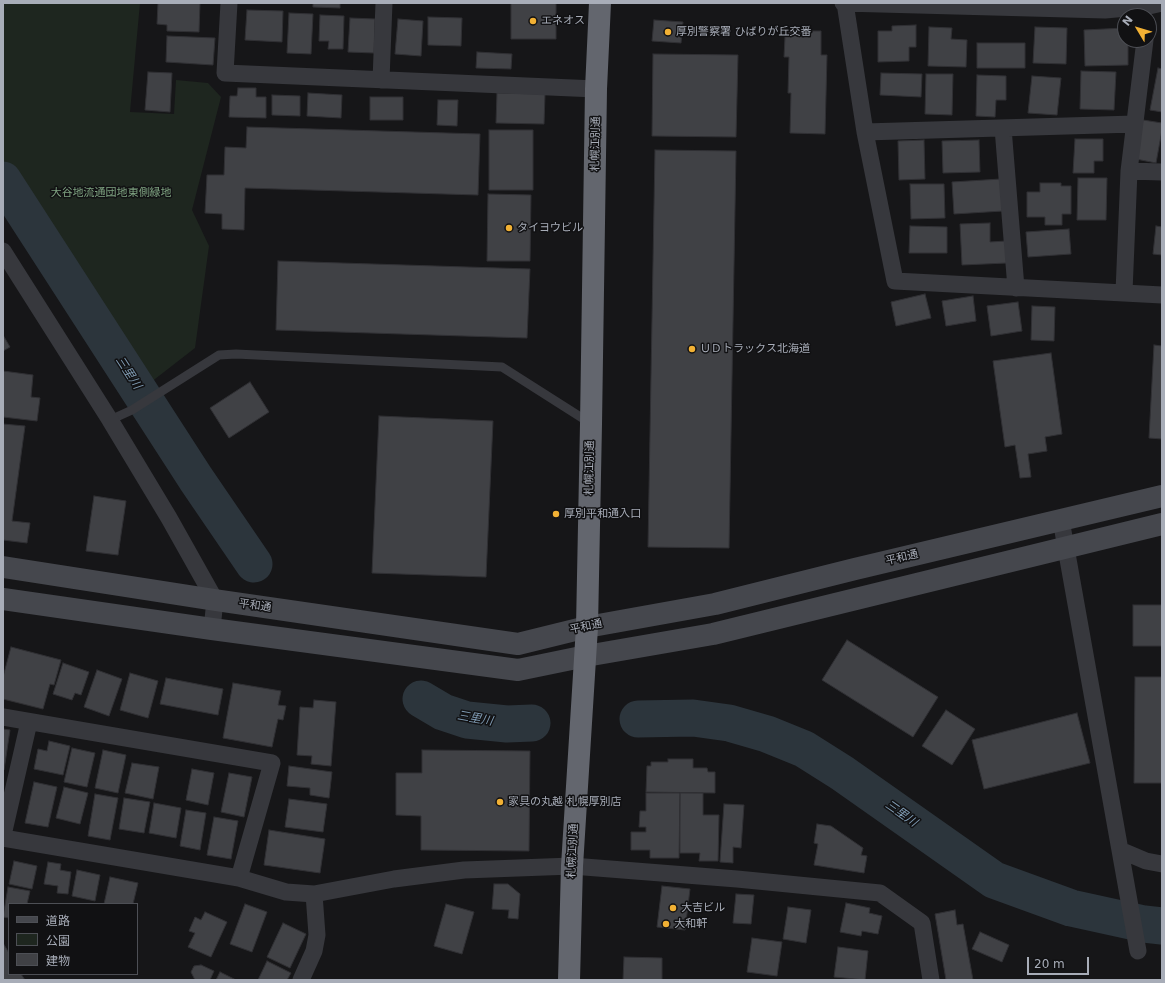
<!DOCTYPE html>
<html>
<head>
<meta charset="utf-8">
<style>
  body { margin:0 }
  #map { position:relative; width:1165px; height:983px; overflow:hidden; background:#161618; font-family:"DejaVu Sans","Noto Sans JP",sans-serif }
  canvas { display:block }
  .frame { position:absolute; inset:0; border:4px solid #a8adb8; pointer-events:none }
  .legend { position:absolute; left:8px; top:903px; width:130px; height:72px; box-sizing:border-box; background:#111113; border:1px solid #4d4f55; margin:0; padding:5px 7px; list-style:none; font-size:12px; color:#a8adb8 }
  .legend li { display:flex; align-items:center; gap:8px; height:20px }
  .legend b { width:20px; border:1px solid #4d4f55 }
  .north { position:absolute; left:1117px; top:8px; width:40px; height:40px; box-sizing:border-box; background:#111113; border:1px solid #4d4f55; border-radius:50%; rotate:308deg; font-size:11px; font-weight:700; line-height:16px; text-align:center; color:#a8adb8 }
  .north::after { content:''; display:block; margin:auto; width:14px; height:18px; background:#f2b134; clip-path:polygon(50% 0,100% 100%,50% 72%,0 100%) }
  .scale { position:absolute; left:1027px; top:957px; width:62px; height:18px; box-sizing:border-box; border:2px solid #a8adb8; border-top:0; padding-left:5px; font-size:12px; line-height:14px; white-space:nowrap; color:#a8adb8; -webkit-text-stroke:3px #111113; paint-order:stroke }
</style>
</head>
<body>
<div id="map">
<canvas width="1165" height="983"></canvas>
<div class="frame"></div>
<ul class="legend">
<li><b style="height:5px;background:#45474d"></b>道路</li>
<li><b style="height:11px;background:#1e261f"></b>公園</li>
<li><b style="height:11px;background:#404145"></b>建物</li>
</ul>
<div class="north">N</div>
<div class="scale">20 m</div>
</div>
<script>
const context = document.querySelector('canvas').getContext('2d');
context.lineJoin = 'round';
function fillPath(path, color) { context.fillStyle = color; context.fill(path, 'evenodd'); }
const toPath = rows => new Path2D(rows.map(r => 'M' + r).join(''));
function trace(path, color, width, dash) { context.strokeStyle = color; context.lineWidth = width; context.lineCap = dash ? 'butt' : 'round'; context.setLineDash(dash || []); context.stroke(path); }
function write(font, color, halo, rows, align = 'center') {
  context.font = font + ' "DejaVu Sans","Noto Sans JP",sans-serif'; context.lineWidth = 3; context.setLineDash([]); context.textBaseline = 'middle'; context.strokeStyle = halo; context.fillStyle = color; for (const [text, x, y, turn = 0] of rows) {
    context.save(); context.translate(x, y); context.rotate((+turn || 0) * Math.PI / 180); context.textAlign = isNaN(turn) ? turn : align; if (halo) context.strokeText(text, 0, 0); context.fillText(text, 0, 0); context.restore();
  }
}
const green = toPath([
  [3,3,140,3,130,112,174,114,176,80,208,83,221,97,192,210,209,246,195,348,146,386,3,183]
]);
const river = toPath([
  [3,180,196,479,254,564],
  [421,699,443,712,467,720,507,724,532,723],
  [638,719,693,718,729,723,767,734,804,749,842,773,994,880,1071,908,1144,924,1162,926]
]);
const building = toPath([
  [158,3,200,3,199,32,167,31,167,25,157,24,158,3],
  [313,3,340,3,340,8,313,7,313,3],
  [511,3,556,3,556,39,511,39,511,3],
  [247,10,283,11,282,42,245,40,247,10],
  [289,13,313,14,311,54,287,53,289,13],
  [320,15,344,16,343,49,328,49,329,41,319,41,320,15],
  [428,17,462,18,461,46,428,45,428,17],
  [350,18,375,19,374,53,348,52,350,18],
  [398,19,423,21,421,56,395,54,398,19],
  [654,20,683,22,681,43,652,41,654,20],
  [916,25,916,47,909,47,909,61,878,62,878,31,892,31,892,26,916,25],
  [929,27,952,28,951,39,967,40,966,67,928,66,929,27],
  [1035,27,1067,28,1066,64,1033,63,1035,27],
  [1125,28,1125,40,1128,40,1128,65,1085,66,1084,30,1125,28],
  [789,31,821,31,821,55,827,55,825,134,790,133,791,93,788,93,789,57,784,57,785,37,789,37,789,31],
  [167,36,215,38,213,65,166,62,167,36],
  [977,43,1025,43,1025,68,977,68,977,43],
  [477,52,512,54,511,69,476,68,477,52],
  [653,54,738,55,736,137,652,136,653,54],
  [1158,68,1162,69,1162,112,1150,110,1158,68],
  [1081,71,1116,72,1114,110,1080,109,1081,71],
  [148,72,172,73,170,112,145,110,148,72],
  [881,73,922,74,921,97,880,95,881,73],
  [926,74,953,74,952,115,925,114,926,74],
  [977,75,1006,76,1006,100,996,100,995,117,976,116,977,75],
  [1032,76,1061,78,1057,115,1028,113,1032,76],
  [238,88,256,88,256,97,266,97,266,118,229,117,230,96,237,96,238,88],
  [308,93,342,95,341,118,307,116,308,93],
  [497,93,545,94,544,124,496,123,497,93],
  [272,95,300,96,300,116,272,115,272,95],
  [370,97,403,97,403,120,370,120,370,97],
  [438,100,458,100,457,126,437,125,438,100],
  [1143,120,1162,123,1162,130,1156,163,1136,159,1143,120],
  [247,127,480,134,478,195,245,188,244,230,222,229,222,214,205,213,207,175,224,175,225,147,246,148,247,127],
  [489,130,533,130,533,190,489,190,489,130],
  [1075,139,1103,139,1103,161,1094,161,1094,173,1073,173,1075,139],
  [924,140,925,179,899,180,898,141,924,140],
  [979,140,980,172,943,173,942,141,979,140],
  [655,150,736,151,729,548,648,547,655,150],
  [1078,178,1107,178,1106,220,1077,220,1078,178],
  [1001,179,1003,211,954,214,952,182,1001,179],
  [1040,183,1061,183,1061,186,1071,186,1071,214,1062,214,1062,225,1045,225,1045,217,1027,217,1027,192,1040,192,1040,183],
  [910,184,944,184,945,218,911,219,910,184],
  [488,194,531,195,530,261,487,261,488,194],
  [990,223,990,242,1006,241,1007,263,962,265,960,224,990,223],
  [910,226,947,227,947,253,909,253,910,226],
  [1156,226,1162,227,1162,255,1153,254,1156,226],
  [1069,229,1071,254,1028,257,1026,232,1069,229],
  [278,261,530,269,527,338,276,330,278,261],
  [925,294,931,318,896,326,891,302,925,294],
  [973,296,976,321,946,326,942,301,973,296],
  [1018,302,1022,331,991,336,987,306,1018,302],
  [1032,306,1055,307,1054,341,1031,340,1032,306],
  [3,335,10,347,3,351,3,335],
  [1154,345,1162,346,1162,439,1149,438,1154,345],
  [1051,353,1062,434,1045,437,1047,451,1028,454,1031,477,1020,478,1015,445,1005,447,993,361,1051,353],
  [3,371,33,375,31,397,40,398,37,421,3,417,3,371],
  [250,382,269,412,229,438,210,408,250,382],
  [379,416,493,421,486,577,372,573,379,416],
  [3,424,25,426,12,521,30,523,27,543,3,540,3,424],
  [94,496,126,501,118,555,86,551,94,496],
  [1133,605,1162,605,1162,646,1133,646,1133,605],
  [847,640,938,697,913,737,822,680,847,640],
  [11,647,61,660,54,685,50,684,43,709,3,699,3,677,11,647],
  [63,663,89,672,81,695,75,693,72,700,53,694,63,663],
  [97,670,122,679,109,716,84,707,97,670],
  [130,673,158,681,148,718,120,710,130,673],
  [1135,677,1162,677,1162,783,1134,783,1135,677],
  [166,678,223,689,218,715,160,704,166,678],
  [233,683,281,691,278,705,286,706,283,720,278,719,272,747,223,738,233,683],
  [314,700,336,702,331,766,311,764,312,756,297,755,300,707,313,708,314,700],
  [946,710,975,729,952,765,922,746,946,710],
  [1077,713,1090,763,984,789,972,740,1077,713],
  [3,729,10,730,4,770,3,770,3,729],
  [49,741,70,746,63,775,34,769,38,749,47,751,49,741],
  [72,748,95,753,87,787,64,782,72,748],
  [103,750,126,755,118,793,95,788,103,750],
  [422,750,530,751,529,851,421,850,421,816,396,815,396,773,422,773,422,750],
  [668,759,693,759,693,768,707,768,708,772,715,772,715,793,646,792,647,766,651,766,651,762,668,762,668,759],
  [132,763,159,767,153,799,125,793,132,763],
  [289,766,332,772,329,798,310,795,310,788,287,786,289,766],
  [192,769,214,773,208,805,186,800,192,769],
  [229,773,252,777,244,817,221,812,229,773],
  [34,782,57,787,48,827,25,823,34,782],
  [64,787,88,793,80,824,56,818,64,787],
  [646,793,680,793,679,858,650,858,650,850,631,850,631,832,646,832,646,827,639,827,640,811,646,811,646,793],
  [680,793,703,793,703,815,719,815,718,861,699,861,700,853,680,853,680,793],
  [95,794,118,798,110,840,88,836,95,794],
  [124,798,150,802,144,833,119,829,124,798],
  [289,799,327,804,323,832,285,827,289,799],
  [154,803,181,808,176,838,149,833,154,803],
  [724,804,744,805,741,848,733,847,733,863,720,862,724,804],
  [186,810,206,813,200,850,180,846,186,810],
  [214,817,238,821,231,859,207,855,214,817],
  [817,824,831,826,863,848,861,855,867,856,864,873,814,865,818,844,814,843,817,824],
  [269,830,325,839,320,873,264,865,269,830],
  [14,861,37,866,32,889,9,884,14,861],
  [48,862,61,864,60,870,71,872,68,894,57,893,58,886,44,884,48,862],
  [77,870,100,875,95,901,72,896,77,870],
  [110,877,138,883,133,904,104,904,110,877],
  [494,884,508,884,520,894,518,919,508,918,509,910,492,909,494,884],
  [662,886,690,889,685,930,657,927,662,886],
  [8,887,30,891,27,904,9,904,9,918,3,917,8,887],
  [736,894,754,895,751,924,733,923,736,894],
  [846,903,870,908,869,913,882,916,878,934,862,931,861,936,840,932,846,903],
  [245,904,267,912,252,952,230,944,245,904],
  [446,904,474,912,462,954,434,946,446,904],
  [788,907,811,910,806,943,783,939,788,907],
  [955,910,957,925,963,924,973,980,946,980,935,914,955,910],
  [205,912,227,922,211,957,188,947,195,933,189,931,195,917,201,920,205,912],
  [283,923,306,934,290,968,267,957,283,923],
  [980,932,1009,945,1002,962,972,949,980,932],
  [752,938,782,942,777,976,747,972,752,938],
  [3,943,9,953,9,974,21,974,25,980,3,980,3,943],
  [838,947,868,951,865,980,834,977,838,947],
  [624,957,662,958,662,980,623,980,624,957],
  [267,961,291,973,287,980,258,980,267,961],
  [201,965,214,971,210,980,195,980,191,972,194,966,201,965],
  [220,972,236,980,216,980,220,972]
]);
const lane = toPath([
  [110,420,132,410,219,355,236,354,502,367,590,423]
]);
const street = toPath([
  [229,3,225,73,596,89],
  [843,3,1105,10,1149,6,1162,3],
  [845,3,865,132,895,281,1162,295],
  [381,80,384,3],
  [1003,128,1016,288],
  [865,132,1134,124],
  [1129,171,1162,172],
  [3,251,110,420,169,518,215,600,212,629],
  [1124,292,1129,171,1145,40],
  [1061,520,1138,951],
  [3,717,272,763,239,878],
  [3,835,29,722],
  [3,838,239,878,286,892,314,894,394,879,464,870,572,866,737,879,880,893,922,923,931,980],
  [1120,850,1146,861,1162,864],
  [301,980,314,951,317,935,314,894]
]);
const secondary = toPath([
  [3,567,215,600,518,644,587,627,715,604,855,569,1162,496],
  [3,599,212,629,518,670,586,656,713,634,1162,524]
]);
const highway = toPath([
  [569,980,572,866,587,627,591,424,596,89,600,3]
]);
const markers = [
  [533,21,4,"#f2b134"],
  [668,32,4,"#f2b134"],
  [509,228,4,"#f2b134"],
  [692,349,4,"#f2b134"],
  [556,514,4,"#f2b134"],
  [500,802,4,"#f2b134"],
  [673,908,4,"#f2b134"],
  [666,924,4,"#f2b134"]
];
const poiNames = [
  ["エネオス",541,21],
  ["厚別警察署 ひばりが丘交番",676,32],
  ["タイヨウビル",517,228],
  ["ＵＤトラックス北海道",700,349],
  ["厚別平和通入口",564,514],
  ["家具の丸越 札幌厚別店",508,802],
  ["大吉ビル",681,908],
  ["大和軒",674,924]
];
const streetNames = [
  ["札幌江別通",596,144,-89],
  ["札幌江別通",590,468,-89],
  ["平和通",902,558,-13],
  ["平和通",255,606,8],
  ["平和通",586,627,-12],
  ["札幌江別通",573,851,-87]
];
const parkNames = [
  ["大谷地流通団地東側緑地",111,193]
];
const waterNames = [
  ["三里川",128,373,57],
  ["三里川",475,719,10],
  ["三里川",901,814,35]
];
fillPath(green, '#1e261f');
trace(river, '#2c353c', 37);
fillPath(building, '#404145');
trace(building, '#303034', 1);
trace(lane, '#37383d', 9);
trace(street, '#37383d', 17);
trace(secondary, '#45474d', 22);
trace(highway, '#63666e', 22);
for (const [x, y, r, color] of markers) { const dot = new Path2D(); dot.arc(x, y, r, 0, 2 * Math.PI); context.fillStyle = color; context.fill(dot); trace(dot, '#111113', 1.5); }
write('11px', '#a8adb8', '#111113', poiNames, 'left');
write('11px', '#a8adb8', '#111113', streetNames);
write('11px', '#7fa381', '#111113', parkNames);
write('italic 12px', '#7f9bb3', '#111113', waterNames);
</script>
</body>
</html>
